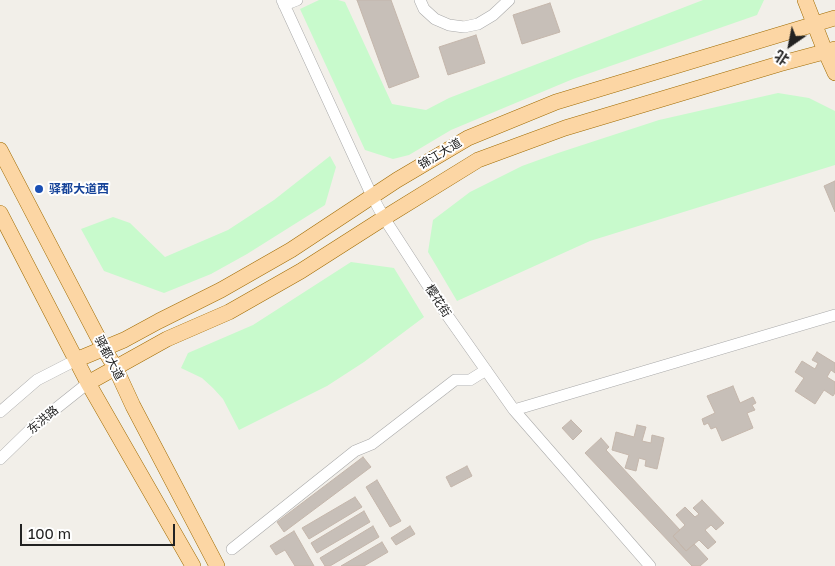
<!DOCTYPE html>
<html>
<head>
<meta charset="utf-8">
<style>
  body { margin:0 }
  #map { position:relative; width:835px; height:566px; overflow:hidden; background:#f2efe9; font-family:"Golos Text","Noto Sans SC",sans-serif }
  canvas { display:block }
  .north { position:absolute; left:765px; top:20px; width:50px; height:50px; -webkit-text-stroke:4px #fff; paint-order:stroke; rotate:213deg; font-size:14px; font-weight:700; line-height:20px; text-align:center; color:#222 }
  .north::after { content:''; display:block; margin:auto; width:18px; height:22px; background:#222; clip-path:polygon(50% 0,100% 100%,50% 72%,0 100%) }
  .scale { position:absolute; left:20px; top:524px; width:155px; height:22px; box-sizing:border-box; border:2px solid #222; border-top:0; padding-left:6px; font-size:15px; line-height:18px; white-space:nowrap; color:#222; -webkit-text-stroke:4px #fff; paint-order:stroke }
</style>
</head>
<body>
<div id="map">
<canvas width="835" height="566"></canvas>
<div class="north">北</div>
<div class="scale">100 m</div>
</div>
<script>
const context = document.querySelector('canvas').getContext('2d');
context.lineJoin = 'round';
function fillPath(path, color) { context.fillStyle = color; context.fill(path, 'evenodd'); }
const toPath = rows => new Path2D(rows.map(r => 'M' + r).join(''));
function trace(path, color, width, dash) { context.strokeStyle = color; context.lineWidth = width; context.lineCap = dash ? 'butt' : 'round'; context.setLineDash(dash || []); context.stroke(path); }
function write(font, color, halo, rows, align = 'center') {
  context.font = font + ' "Golos Text","Noto Sans SC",sans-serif'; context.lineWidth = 4; context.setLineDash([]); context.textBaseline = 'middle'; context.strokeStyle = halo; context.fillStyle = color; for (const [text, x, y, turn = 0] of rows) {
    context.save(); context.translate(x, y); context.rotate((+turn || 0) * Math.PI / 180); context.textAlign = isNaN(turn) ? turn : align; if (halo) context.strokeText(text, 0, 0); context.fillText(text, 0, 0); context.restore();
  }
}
const park = toPath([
  [319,0,338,0,345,2,392,104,426,110,449,98,703,0,764,0,757,15,573,79,451,130,409,155,393,159,365,150,300,9],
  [778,93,809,98,835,111,835,165,590,241,457,301,428,252,433,220,470,192,522,166,558,153,659,120],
  [330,156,336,167,325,205,247,254,211,274,164,293,104,271,81,229,113,217,130,223,165,257,228,230,274,200],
  [351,262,394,268,424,317,364,362,327,386,239,430,223,399,213,388,202,378,181,368,188,353,253,325]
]);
const building = toPath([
  [357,0,391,0,419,77,389,88,357,0],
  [550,3,560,32,522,44,513,15,550,3],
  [476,35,485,63,448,75,439,47,476,35],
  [835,181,835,212,824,186,835,181],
  [817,352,835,363,835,373,831,370,827,377,835,382,835,393,833,396,824,390,815,404,795,391,804,378,795,372,802,361,815,369,818,363,812,360,817,352],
  [733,386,740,403,753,397,756,403,752,405,755,410,747,413,753,428,722,441,716,427,711,429,708,423,704,425,702,419,715,413,707,396,733,386],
  [571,420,582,431,573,440,562,428,571,420],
  [637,425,646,427,642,441,651,443,652,435,664,438,657,469,645,466,646,460,639,458,636,471,625,468,629,455,612,450,616,432,634,437,637,425],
  [601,438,609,447,606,450,680,530,673,536,686,551,694,544,708,559,700,566,692,566,585,453,601,438],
  [363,457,371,467,284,532,277,522,363,457],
  [467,466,472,476,451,487,446,477,467,466],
  [377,480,401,521,390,527,366,487,377,480],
  [355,497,362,507,309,539,302,528,355,497],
  [702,500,724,523,716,530,711,525,705,530,716,542,708,549,699,540,686,551,673,536,685,525,676,515,685,507,695,517,699,514,693,508,702,500],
  [364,511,370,522,317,553,311,543,364,511],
  [373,526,379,537,330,566,325,566,320,558,373,526],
  [410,526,415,534,396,545,391,538,410,526],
  [294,531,314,566,295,566,285,550,276,555,270,546,294,531],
  [382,542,388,552,364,566,341,566,382,542]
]);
const minor = toPath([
  [282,0,372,196,384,218,447,315,514,410,650,566],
  [420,0,424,9,435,19,449,25,464,27,478,24,493,15,509,0],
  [284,5,297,0],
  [514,410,835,315],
  [0,412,37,380,76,360],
  [0,459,34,426,88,383],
  [232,549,355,451,372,444,455,380,470,380,486,370]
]);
const major = toPath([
  [805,0,825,51,835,73],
  [0,150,104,349,115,367,133,406,217,566],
  [0,213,88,383,193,566],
  [76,360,124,340,159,321,221,290,291,250,397,180,468,138,556,102,835,18],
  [88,383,167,339,229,312,301,271,384,218,478,160,565,128,779,64,835,49]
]);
const markers = [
  [39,189,5,"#1a4fb4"]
];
const streetNames = [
  ["锦江大道",440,154,-31],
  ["樱花街",438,301,57],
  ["驿都大道",109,358,62],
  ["东洪路",43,420,-40]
];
const transitNames = [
  ["驿都大道西",49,189]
];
fillPath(park, '#c8facc');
fillPath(building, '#c7bfb8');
trace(building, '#c4b6ab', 1);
trace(minor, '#a9a9a9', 12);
trace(major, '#a06b00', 16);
trace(minor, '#fff', 11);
trace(major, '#fcd6a4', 15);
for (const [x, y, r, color] of markers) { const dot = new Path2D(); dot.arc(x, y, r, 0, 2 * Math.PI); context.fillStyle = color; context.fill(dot); trace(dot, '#fff', 2); }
write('12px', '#222', '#fff', streetNames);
write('bold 12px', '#164399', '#fff', transitNames, 'left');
</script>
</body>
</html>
